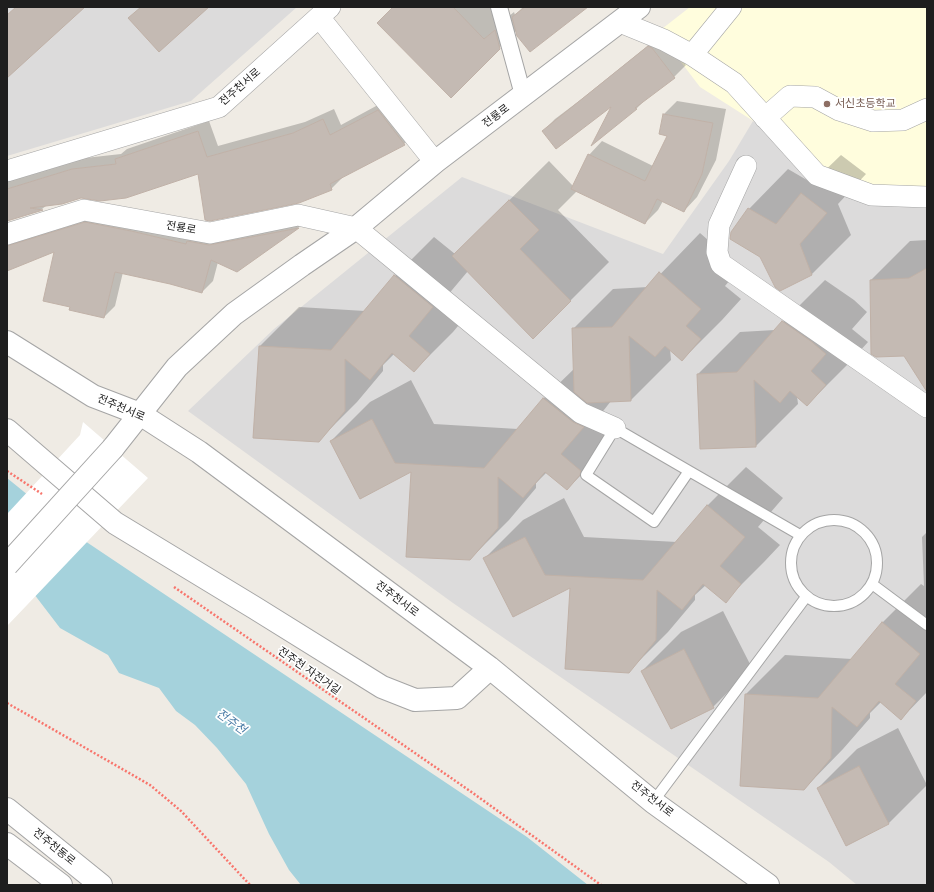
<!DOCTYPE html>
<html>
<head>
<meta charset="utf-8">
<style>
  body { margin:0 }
  #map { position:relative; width:934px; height:892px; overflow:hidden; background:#efebe4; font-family:Montserrat,sans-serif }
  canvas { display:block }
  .frame { position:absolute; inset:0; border:8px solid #1e1e1e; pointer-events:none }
</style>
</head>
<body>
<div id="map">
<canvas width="934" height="892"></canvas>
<div class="frame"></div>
</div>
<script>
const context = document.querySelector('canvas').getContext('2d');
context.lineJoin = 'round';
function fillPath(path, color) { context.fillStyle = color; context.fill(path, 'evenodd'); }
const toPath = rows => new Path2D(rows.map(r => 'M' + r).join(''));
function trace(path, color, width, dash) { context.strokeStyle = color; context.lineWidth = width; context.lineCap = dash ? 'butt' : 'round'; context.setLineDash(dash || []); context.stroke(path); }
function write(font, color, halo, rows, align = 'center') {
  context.font = font + ' Montserrat,"Noto Sans KR",sans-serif'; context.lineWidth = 3.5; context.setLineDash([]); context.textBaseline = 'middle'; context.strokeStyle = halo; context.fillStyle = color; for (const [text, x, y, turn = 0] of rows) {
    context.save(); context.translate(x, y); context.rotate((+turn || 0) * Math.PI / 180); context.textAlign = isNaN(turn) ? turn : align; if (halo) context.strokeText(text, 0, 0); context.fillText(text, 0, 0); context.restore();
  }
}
const residential = toPath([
  [7,7,297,7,191,101,7,156],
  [753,121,885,205,927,202,927,885,857,885,829,862,453,603,188,411,274,329,462,177,663,254,729,161]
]);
const education = toPath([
  [690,7,927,7,927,202,885,205,700,87,658,32]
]);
const water = toPath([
  [7,478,82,539,527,837,588,885,301,885,289,870,269,834,246,784,217,748,195,725,176,711,159,688,119,673,108,655,60,628,34,594,7,579]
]);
const pier = toPath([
  [83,422,148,478,7,626,7,514,80,435]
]);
const shadow = toPath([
  [394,7,490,7,503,21,514,12,515,15,523,7,586,7,516,31,451,96],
  [661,35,664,36,686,65,674,77,647,98,637,108,594,143,613,104,543,131,555,119,583,98],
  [389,99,415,133,404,144,342,177,342,178,331,189,199,173,47,205,42,209,7,220,7,181,26,175,27,176,85,158,121,154,127,149,209,121,218,146,305,122,334,109,341,125],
  [677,101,726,109,716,160,697,197,684,211,663,201,658,210,645,223,577,191,558,210,609,262,534,337,468,271,447,296,468,314,453,332,414,371,394,354,383,365,383,371,357,402,318,441,260,346,299,307,365,311,395,276,434,237,455,254,549,161,573,186,589,155,602,141,653,166,668,135,661,133,664,114],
  [841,155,866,174,838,204,851,235,812,274,781,289,760,256,749,209,788,169,812,183],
  [96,212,196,233,308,218,299,227,237,271,218,262,213,281,202,292,123,272,115,306,104,317,55,251,7,270,7,228],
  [700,233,740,268,725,286,741,299,722,320,682,360,670,349,671,360,631,400,611,401,600,415,618,435,606,450,567,489,547,472,536,483,536,488,509,520,470,559,412,471,331,441,370,402,411,380,434,424,518,429,544,398,575,368,573,329,613,289,648,287],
  [927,240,927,391,871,280,910,241],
  [825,280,854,300,867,312,852,329,868,342,849,363,807,405,797,396,798,404,756,446,698,374,740,332,775,330],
  [746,467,783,498,758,527,780,545,764,562,725,601,706,585,695,595,695,600,668,632,628,672,571,586,484,559,523,520,564,498,584,537,677,542,707,506],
  [927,532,927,692,901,719,881,702,870,713,870,718,843,749,804,789,746,694,785,655,852,659,882,623,921,584,924,586,922,537],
  [723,611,752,668,713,707,642,671,681,632],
  [898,728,927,785,888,824,818,788,857,749]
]);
const building = toPath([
  [16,7,85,7,7,78,7,15,16,7],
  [141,7,209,7,159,52,128,18,141,7],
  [393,7,453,7,484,39,495,30,500,49,451,98,377,23,393,7],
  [525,7,588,7,530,52,517,36,512,17,525,7],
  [648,46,652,48,675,78,635,108,637,109,591,146,611,107,556,149,542,131,648,46],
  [378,110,405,145,330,184,332,190,299,203,210,221,205,220,198,174,126,198,100,201,81,198,62,204,30,208,43,210,7,221,7,189,72,169,116,164,115,159,198,131,207,157,293,133,323,119,330,135,378,110],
  [663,114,713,123,702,174,684,212,657,199,645,224,571,189,588,154,645,181,667,136,659,134,663,114],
  [801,193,827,213,800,244,812,275,780,291,775,287,760,257,730,239,731,232,748,208,776,224,801,193],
  [509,200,539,230,520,249,571,301,533,339,452,256,509,200],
  [85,222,131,231,186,244,187,241,209,245,299,228,237,272,211,260,202,293,170,284,115,272,104,318,69,310,70,307,43,301,54,252,7,271,7,246,85,222],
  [927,268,927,392,904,356,876,357,871,354,870,280,909,278,927,268],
  [659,272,701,309,686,326,701,339,682,361,665,346,655,357,629,336,631,401,587,403,574,392,572,328,612,327,659,272],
  [394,275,433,307,409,336,430,354,414,372,392,353,370,380,345,359,345,411,319,442,253,438,259,346,331,350,394,275],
  [782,321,812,342,826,354,811,371,826,385,807,406,790,391,780,403,754,380,756,447,700,449,697,374,737,372,782,321],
  [543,398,573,422,584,427,561,454,581,471,580,475,567,490,545,472,523,498,498,477,498,528,470,560,406,557,411,472,360,499,330,441,372,419,395,463,484,468,543,398],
  [707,505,745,537,720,566,741,584,726,603,703,584,682,610,657,590,656,640,629,673,565,669,570,588,513,617,483,558,525,537,545,575,643,580,707,505],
  [882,622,920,654,895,684,916,701,901,720,879,701,857,727,832,707,831,758,804,790,740,786,745,694,818,698,882,622],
  [684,649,714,708,671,729,641,671,684,649],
  [859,766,889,824,846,846,817,788,859,766]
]);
const path = toPath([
  [7,471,42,494],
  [174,587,470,791,601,885],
  [7,703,150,785,181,811,250,885]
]);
const service = toPath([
  [689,471,654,522,586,475,615,428,689,471,800,535],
  '791 563a43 43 0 1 1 86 0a43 43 0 1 1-86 0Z',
  [872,584,927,625],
  [653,802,806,597]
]);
const pedestrian = toPath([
  [499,7,523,95]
]);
const minor = toPath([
  [319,17,435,162],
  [620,22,664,40,692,55,734,83,817,175,871,195,927,197],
  [692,55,731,7],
  [765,118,790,96,815,97,839,110,873,121,903,120,927,109],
  [746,166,719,225,717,252,721,264,927,407],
  [7,171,219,107,330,7],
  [7,234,84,210,210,233,298,215,356,228,581,413,615,428]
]);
const tertiary = toPath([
  [7,342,93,396,140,414,199,452,490,668,653,802,768,885],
  [7,430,115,523,255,608,382,687,415,700,457,698,490,668],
  [113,448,177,367,234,314,302,265,356,228,435,162,639,7],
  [7,809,101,885],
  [7,844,61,885]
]);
const tertiaryBridge = toPath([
  [7,565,113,448]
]);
const markers = [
  [827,104,4,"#8d6e63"]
];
const streetNames = [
  ["전주천서로",240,87,-41],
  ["전룡로",496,116,-37],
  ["전룡로",181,228,10],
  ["전주천서로",121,408,23],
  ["전주천서로",397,599,37],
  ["전주천 자전거길",309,671,35],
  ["전주천서로",652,799,38],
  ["전주천동로",54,847,39]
];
const educationNames = [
  ["서신초등학교",835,104]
];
const waterNames = [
  ["전주천",231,722,36]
];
fillPath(residential, '#dcdbdb');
fillPath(education, '#fffddd');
fillPath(water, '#a5d2dc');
fillPath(pier, '#fff');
fillPath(shadow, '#0003');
fillPath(building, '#c4bab3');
trace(building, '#c0b1a7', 1);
trace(service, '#a5a5a5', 12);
trace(pedestrian, '#a5a5a5', 18);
trace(minor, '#a5a5a5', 22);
trace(tertiary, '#a5a5a5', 24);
trace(path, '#f8756c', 2.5, [2, 2]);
trace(service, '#fff', 10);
trace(pedestrian, '#fff', 16);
trace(minor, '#fff', 21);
trace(tertiary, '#fff', 22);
trace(tertiaryBridge, '#a5a5a5', 24, []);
trace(tertiaryBridge, '#fff', 22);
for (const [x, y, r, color] of markers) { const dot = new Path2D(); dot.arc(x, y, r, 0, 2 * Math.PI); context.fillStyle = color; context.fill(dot); trace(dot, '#fff', 1.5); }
write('11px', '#1e1e1e', '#fff', streetNames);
write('11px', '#785e54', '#fff', educationNames, 'left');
write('italic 12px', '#487aa5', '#fff', waterNames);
</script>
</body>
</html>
